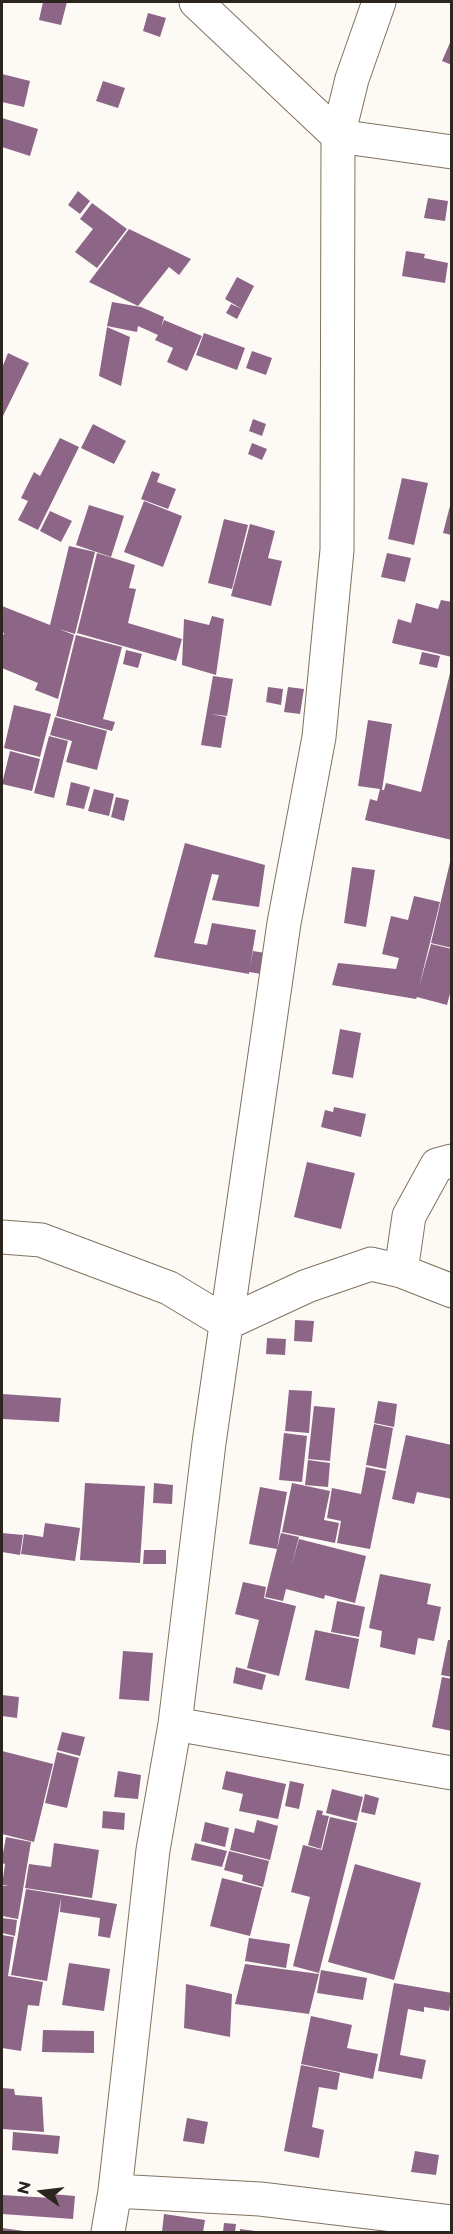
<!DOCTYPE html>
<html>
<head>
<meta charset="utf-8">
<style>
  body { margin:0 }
  #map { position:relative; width:453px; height:2234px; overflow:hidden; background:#fdfaf5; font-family:Montserrat,sans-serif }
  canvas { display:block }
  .frame { position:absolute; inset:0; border:3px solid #2b251d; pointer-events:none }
  .north { position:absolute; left:12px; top:2162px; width:60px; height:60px; -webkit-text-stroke:4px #fff; paint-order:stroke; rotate:284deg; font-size:16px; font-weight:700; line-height:24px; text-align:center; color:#2b251d }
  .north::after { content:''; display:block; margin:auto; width:21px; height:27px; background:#2b251d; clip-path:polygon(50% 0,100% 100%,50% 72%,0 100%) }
</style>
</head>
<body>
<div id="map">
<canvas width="453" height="2234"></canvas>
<div class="frame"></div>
<div class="north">N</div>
</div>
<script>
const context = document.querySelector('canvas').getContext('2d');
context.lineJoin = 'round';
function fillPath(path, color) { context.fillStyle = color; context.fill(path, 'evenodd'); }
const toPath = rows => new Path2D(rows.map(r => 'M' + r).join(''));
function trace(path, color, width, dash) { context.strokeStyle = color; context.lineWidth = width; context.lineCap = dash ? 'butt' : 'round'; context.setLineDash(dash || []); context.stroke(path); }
const building = toPath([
  [43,2,67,2,61,25,39,20],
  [148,13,166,18,160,37,143,31],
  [452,38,452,65,442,61],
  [2,74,30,81,24,107,2,102],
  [103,81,125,88,118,108,96,101],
  [2,118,38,129,30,156,2,147],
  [78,191,90,201,80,214,68,205],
  [428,198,448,201,445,221,424,218],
  [92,203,127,229,97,268,75,252,93,229,80,219],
  [129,229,191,259,179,275,169,267,138,306,89,282],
  [406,251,425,254,424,258,448,263,445,283,402,276],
  [237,277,254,286,242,309,225,299],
  [112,302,141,307,164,317,161,328,164,320,202,336,187,371,167,362,173,348,155,340,158,335,138,326,137,332,107,326],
  [231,304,242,309,237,319,226,313],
  [107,327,130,337,121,386,99,376],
  [204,333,245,348,237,370,196,355],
  [252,351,272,358,266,375,246,368],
  [8,353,29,363,3,416,2,415,2,368],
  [253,419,266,424,262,436,249,431],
  [93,424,126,441,114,464,81,448],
  [60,438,79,447,38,530,18,520,28,501,21,498,34,472,40,476],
  [252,443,267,449,262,460,248,454],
  [152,471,160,474,157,482,176,489,168,509,141,499],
  [402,478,428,483,414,545,388,539],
  [144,501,182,516,163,567,124,552],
  [451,502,452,502,452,535,443,533],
  [89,505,124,516,111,557,76,545],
  [50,511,72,521,61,542,40,531],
  [224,519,248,525,232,589,208,583],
  [250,524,275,531,268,558,282,561,271,606,231,596],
  [69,546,95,552,75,634,59,629,74,635,58,699,35,690,38,683,2,668,2,638,4,633,2,632,2,606,50,625],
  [97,553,135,565,129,588,136,589,128,623,182,639,176,661,77,633],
  [387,553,411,558,405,582,381,577],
  [441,600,452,602,452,657,392,643,398,619,411,623,416,603,438,609],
  [212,616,224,619,216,675,182,665,184,619,209,625],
  [76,635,122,647,103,719,115,722,112,731,56,716],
  [126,650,142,654,138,668,123,664],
  [422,652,440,656,437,668,419,664],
  [451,669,452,840,365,820,370,799,377,801,380,789,358,786,368,720,392,724,382,790,384,790,386,783,421,792],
  [213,676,233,679,227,716,211,714,226,717,221,748,201,745],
  [268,687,283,689,281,705,266,702],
  [288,687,304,689,300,714,284,712],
  [14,705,51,714,40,757,4,748],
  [55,717,107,731,97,770,66,762,72,741,50,735],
  [49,736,68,741,54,798,34,793],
  [10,751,40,759,32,791,2,784],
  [71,782,90,787,84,809,66,805],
  [94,789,114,794,109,816,88,811],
  [116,797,129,800,124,821,111,817],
  [185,843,265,865,259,907,212,900,219,875,212,874,194,943,207,945,212,923,256,930,250,967,253,951,265,953,262,974,249,972,249,974,154,957],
  [451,858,452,858,452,948,431,943],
  [352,867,375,870,366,927,344,923],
  [414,896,440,902,419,987,431,944,452,949,452,986,447,1005,417,997,416,999,332,985,338,963,396,969,399,958,382,954,391,916,408,920],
  [340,1029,361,1033,353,1078,332,1074],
  [334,1107,366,1114,361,1137,321,1127,325,1110,333,1112],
  [307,1162,355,1173,341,1229,294,1217],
  [295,1320,314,1321,312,1342,294,1341],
  [267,1338,286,1339,285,1355,266,1354],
  [289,1390,312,1391,309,1433,285,1431],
  [2,1394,61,1398,59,1422,2,1419],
  [378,1401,397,1404,394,1427,374,1423],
  [314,1406,335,1408,330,1461,308,1459],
  [374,1424,393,1428,386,1469,366,1465],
  [284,1433,307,1436,302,1482,279,1480],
  [406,1435,452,1445,452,1499,417,1492,414,1504,392,1499],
  [308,1460,330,1463,328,1487,305,1485],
  [366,1467,386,1471,370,1549,337,1543,341,1521,327,1518,332,1488,361,1494],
  [85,1483,145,1486,140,1563,80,1560],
  [154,1483,173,1485,172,1504,153,1503],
  [292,1483,330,1491,324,1520,339,1523,335,1543,282,1532],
  [260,1487,287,1492,277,1549,249,1544],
  [45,1523,80,1528,75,1561,21,1554,24,1534,43,1537],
  [2,1533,23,1535,20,1555,2,1552],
  [281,1533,299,1537,291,1567,299,1539,366,1556,355,1603,325,1595,324,1599,286,1589,283,1601,265,1597],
  [144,1550,166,1550,166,1564,143,1564],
  [380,1574,431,1584,427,1604,441,1607,434,1641,418,1638,415,1655,380,1647,382,1631,369,1628],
  [243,1582,266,1587,264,1598,296,1606,279,1676,247,1668,259,1620,235,1614],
  [337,1601,365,1607,359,1637,331,1632],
  [315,1630,359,1639,349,1689,305,1680],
  [448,1640,452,1640,452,1677,441,1675],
  [123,1651,153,1653,149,1701,119,1699],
  [236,1667,266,1675,262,1690,233,1683],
  [442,1677,452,1679,452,1731,432,1727],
  [2,1695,19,1697,17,1718,2,1716],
  [62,1732,85,1737,80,1756,57,1750],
  [2,1751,53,1764,34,1842,2,1834],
  [57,1752,79,1758,67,1808,45,1803],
  [118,1771,141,1775,138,1799,114,1797],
  [226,1771,286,1784,278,1819,239,1811,243,1794,222,1789],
  [290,1781,304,1784,299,1809,285,1806],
  [332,1789,363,1797,357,1821,326,1813],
  [365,1794,379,1798,375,1815,361,1812],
  [317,1810,323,1811,322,1815,329,1816,321,1849,308,1845],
  [103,1811,125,1813,124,1830,102,1828],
  [330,1817,357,1823,319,1973,293,1966,310,1897,291,1892,303,1845,322,1850],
  [257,1820,278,1826,270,1860,230,1850,235,1828,254,1833],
  [205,1822,229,1828,225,1847,201,1841],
  [6,1837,31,1842,18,1919,2,1916,2,1886,9,1886,2,1885,5,1864,2,1863,2,1858],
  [54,1843,99,1850,92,1898,25,1888,29,1864,51,1867],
  [195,1843,227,1851,222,1867,191,1860],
  [229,1851,269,1861,263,1887,242,1881,243,1875,224,1870],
  [355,1864,421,1883,394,1980,328,1962],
  [222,1878,262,1888,250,1936,210,1926],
  [26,1889,117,1904,110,1938,98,1936,100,1918,60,1912,61,1898,47,1981,11,1975],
  [2,1918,17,1920,15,1936,2,1933],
  [2,1935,14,1937,8,1976,43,1982,39,2006,28,2005,21,2051,2,2048],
  [249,1938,290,1944,286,1968,245,1961],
  [69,1963,110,1969,104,2011,62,2005],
  [245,1964,319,1974,309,2014,235,2004],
  [321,1970,367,1978,363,2000,317,1993],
  [394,1983,452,1993,449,2011,424,2007,424,2012,408,2009,400,2055,426,2060,422,2079,378,2071],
  [186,1984,232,1994,230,2037,184,2028],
  [311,2016,352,2025,347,2048,378,2054,373,2079,301,2064],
  [43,2030,94,2031,94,2053,42,2052],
  [301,2065,340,2073,337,2090,319,2087,312,2127,324,2130,319,2158,284,2151],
  [2,2088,14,2089,15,2095,42,2097,44,2132,2,2129],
  [187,2118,208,2122,204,2144,183,2141],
  [13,2132,60,2136,58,2154,12,2150],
  [415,2151,439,2155,436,2175,411,2172],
  [52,2194,75,2196,73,2219,2,2214,2,2195,52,2198],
  [164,2214,205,2220,203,2232,162,2232],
  [224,2223,236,2224,235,2232,223,2232],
  [2,2228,24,2231,24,2232,2,2232],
  [240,2229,255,2231,255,2232,240,2232]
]);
const minor = toPath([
  [196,2,338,136,452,152],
  [2,1237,41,1240,169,1288,227,1323,307,1286,371,1264,401,1271,452,1291],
  [401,1271,409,1216,437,1165,452,1161],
  [175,1724,452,1773],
  [115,2191,260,2199,452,2222],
  [108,2232,115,2191,153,1850,175,1724,209,1443,284,923,319,737,337,550,338,136,352,79,379,2]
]);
fillPath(building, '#8c6587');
trace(minor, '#807360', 35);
trace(minor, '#fff', 33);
</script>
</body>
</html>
